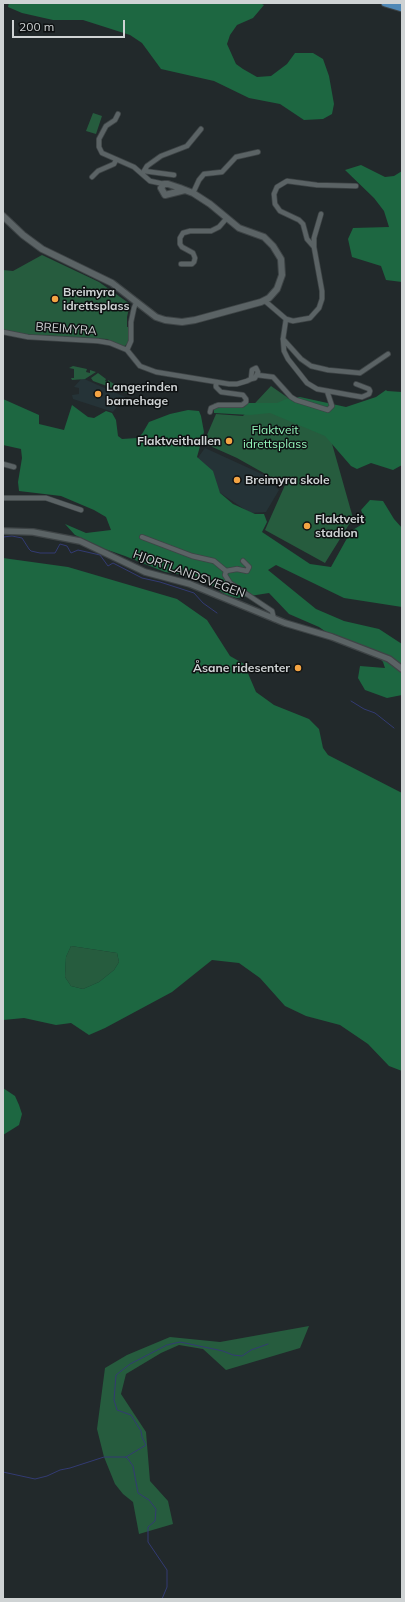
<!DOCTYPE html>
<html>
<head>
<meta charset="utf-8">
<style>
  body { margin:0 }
  #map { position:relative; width:405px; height:1602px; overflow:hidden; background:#22292b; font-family:Mulish,sans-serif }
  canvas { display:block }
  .frame { position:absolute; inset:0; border:4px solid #cfd3d4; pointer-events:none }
  .scale { position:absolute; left:12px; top:20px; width:113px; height:18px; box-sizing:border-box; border:2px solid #cfd3d4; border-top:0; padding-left:5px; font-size:12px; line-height:14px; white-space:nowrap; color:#cfd3d4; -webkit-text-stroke:3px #0e1112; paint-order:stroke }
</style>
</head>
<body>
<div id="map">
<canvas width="405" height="1602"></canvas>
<div class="frame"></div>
<div class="scale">200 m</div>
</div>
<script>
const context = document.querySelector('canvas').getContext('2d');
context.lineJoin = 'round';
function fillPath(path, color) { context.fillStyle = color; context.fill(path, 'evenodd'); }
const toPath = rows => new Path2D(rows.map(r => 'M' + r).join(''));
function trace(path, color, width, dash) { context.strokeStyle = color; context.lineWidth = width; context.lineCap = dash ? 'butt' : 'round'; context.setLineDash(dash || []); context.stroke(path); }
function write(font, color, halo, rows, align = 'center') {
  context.font = font + ' Mulish,sans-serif'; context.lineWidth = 3; context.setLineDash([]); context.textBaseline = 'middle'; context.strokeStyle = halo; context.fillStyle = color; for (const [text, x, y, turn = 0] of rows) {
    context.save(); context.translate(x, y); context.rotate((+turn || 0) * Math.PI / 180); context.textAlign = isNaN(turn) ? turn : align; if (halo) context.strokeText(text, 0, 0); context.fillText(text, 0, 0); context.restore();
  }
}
const built = toPath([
  [82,378,125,397,113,412,73,399,72,395,79,394,79,388,74,387],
  [205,448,264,475,279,490,266,512,250,513,207,484,197,459]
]);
const green = toPath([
  [93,113,102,116,96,134,86,131],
  [42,255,99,282,130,304,127,317,127,327,129,327,130,336,128,344,123,347,107,339,28,335,9,332,3,329,3,270,13,271],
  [73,366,87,369,86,372,90,373,90,370,96,372,85,379,72,380,71,378,74,378,74,369,69,368],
  [98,373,106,379,105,381,108,382,108,380,129,394,93,381,91,378],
  [271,386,291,400,329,433,353,518,325,563,265,530,285,485,237,458,208,445,206,442,207,435,216,414,243,416],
  [71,946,117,953,119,962,114,970,99,982,83,989,71,986,65,977,66,957],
  [309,1326,300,1348,226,1370,203,1349,179,1345,161,1353,126,1374,121,1394,146,1432,150,1481,168,1501,173,1524,139,1534,133,1502,123,1494,115,1484,104,1457,97,1429,105,1368,127,1355,170,1337,220,1342]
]);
const forest = toPath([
  [9,3,260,3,264,5,253,18,237,25,230,35,227,44,236,64,243,69,257,77,271,76,287,64,295,53,313,53,323,59,329,76,334,104,332,114,323,119,304,120,280,104,249,98,214,81,161,69,142,43,130,35,83,20,53,20,22,13,8,7],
  [361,165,385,177,394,176,402,171,402,282,386,280,381,266,352,257,348,239,353,228,389,227,384,211,374,198,345,170],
  [386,390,387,391,402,392,402,465,393,470,371,463,357,469,351,466,325,436,270,413,250,415,214,413,214,403,277,403,286,399,300,397,346,407,376,397],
  [3,399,39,415,39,424,64,430,72,405,88,417,94,418,106,411,112,413,116,420,118,436,122,439,137,438,142,434,149,422,170,414,188,410,199,411,201,416,204,432,197,457,213,471,220,493,233,504,255,514,264,514,267,522,262,532,310,564,331,567,351,531,366,522,361,510,370,500,383,501,394,519,402,528,402,607,344,598,276,565,268,570,316,609,344,621,379,629,402,644,402,695,387,698,365,690,358,678,360,666,385,668,383,662,372,649,329,634,319,627,289,614,269,593,237,598,226,595,200,577,165,572,125,556,105,549,75,535,65,524,86,533,111,530,106,517,94,510,61,496,19,491,18,482,22,458,21,449,3,445],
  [3,558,68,567,177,599,207,620,230,656,244,664,256,692,274,705,309,719,319,729,323,748,328,755,402,793,402,1071,389,1066,368,1044,340,1025,306,1016,285,1006,260,978,239,963,212,960,172,992,105,1028,89,1035,71,1023,56,1025,24,1018,3,1020],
  [71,946,117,953,119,962,114,970,99,982,83,989,71,986,65,977,66,957],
  [3,1088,15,1096,19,1105,22,1114,19,1125,3,1135]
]);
const stream = toPath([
  [3,537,12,536,22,538,29,549,31,551,40,553,55,553,60,544,67,546,71,553,78,550,100,555,108,566,113,563,142,578,160,582,194,593,203,603,217,613],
  [351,701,364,709,375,713,394,728],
  [126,1457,146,1445,142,1437,141,1431,131,1415,117,1410,114,1400,116,1375,130,1364,167,1345,180,1342,223,1351,233,1355,242,1356,251,1350,268,1344],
  [3,1472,35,1479,47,1476,60,1470,70,1468,104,1457,126,1457,128,1459,133,1466,138,1493,149,1500,156,1509,155,1521,148,1527,148,1542,167,1570,167,1587,162,1599]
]);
const minor = toPath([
  [118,114,115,120,106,126,99,139,99,147,102,153,134,167,150,181,164,184],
  [174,175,144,171,147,166,161,156,187,146,201,129],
  [92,177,98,171,114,164,116,160],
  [193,193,199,180,204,174,222,172,236,157,258,152],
  [314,247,307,239,303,224,299,220,280,211,275,204,274,194,277,187,287,181,317,185,356,186],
  [181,264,192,264,194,262,195,258,193,253,182,247,180,244,180,238,183,233,190,231,211,231,219,227,226,219],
  [265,301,286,319,293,321,310,318,319,308,322,299,322,291,314,247,314,238,321,214],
  [286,319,283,339,284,351,288,359,307,383,317,389,350,395,362,397,369,394,370,391,369,389,356,384],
  [3,332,28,337,98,341,110,343,127,350,131,341,131,322,134,308,136,303],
  [283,339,301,359,311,366,328,370,360,373,388,354],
  [127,350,140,366,156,372,229,384,237,384,247,381,251,379,255,378,258,372,256,368,252,370,251,379],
  [257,375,273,377,291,397,296,400,328,410,332,406,327,391],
  [210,412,211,408,218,405,242,405,246,402,246,399,243,395,221,392,216,387,216,383],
  [3,464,14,467],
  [3,498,46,498,81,510],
  [142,537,192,556,214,561,226,571,225,575,230,583,272,611,274,619],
  [226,571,237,569,247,571,249,567,243,561]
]);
const tertiary = toPath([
  [3,531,33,532,80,541,145,572,190,584,285,623,332,637,389,659,402,669]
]);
const secondary = toPath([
  [3,216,23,235,42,249,112,283,156,317,165,320,182,322,195,320,261,302,269,298,277,289,282,275,281,259,273,246,264,237,239,228,210,204,193,193,185,190,180,188,168,184,164,184,161,188,165,195,185,190]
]);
const trunk = toPath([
  [385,3,402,8]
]);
const markers = [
  [55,299,4,"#f4a443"],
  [98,394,4,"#f4a443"],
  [229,441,4,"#f4a443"],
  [237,480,4,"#f4a443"],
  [307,526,4,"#f4a443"],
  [298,668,4,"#f4a443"]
];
const poiNames = [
  ["Breimyra",63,292],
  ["idrettsplass",63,306],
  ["Langerinden",106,387],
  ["barnehage",106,401],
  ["Flaktveithallen",221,441,"right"],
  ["Breimyra skole",245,480],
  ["Flaktveit",315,519],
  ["stadion",315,533],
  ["Åsane ridesenter",290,668,"right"]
];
const streetNames = [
  ["BREIMYRA",66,329,4],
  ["HJORTLANDSVEGEN",189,574,20]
];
const parkNames = [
  ["Flaktveit",275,430],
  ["idrettsplass",275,444]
];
fillPath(built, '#253337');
fillPath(green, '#265c3e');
fillPath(forest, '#1d6741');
trace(stream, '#333b73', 1);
trace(minor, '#3e4446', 6);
trace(tertiary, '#3e4446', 8);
trace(secondary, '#3e4446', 8);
trace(trunk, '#3e4446', 9);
trace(minor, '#5b6365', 4.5);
trace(tertiary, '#5b6365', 5.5);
trace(secondary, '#5b6365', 6);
trace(trunk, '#4f88b6', 7);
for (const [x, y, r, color] of markers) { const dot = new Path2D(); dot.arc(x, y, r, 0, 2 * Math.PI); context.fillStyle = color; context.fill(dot); trace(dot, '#0e1112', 1.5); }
write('bold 12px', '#cfd3d4', '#0e1112', poiNames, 'left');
write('12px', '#cfd3d4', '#0e1112', streetNames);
write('12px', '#93f5ba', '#0e1112', parkNames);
</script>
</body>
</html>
